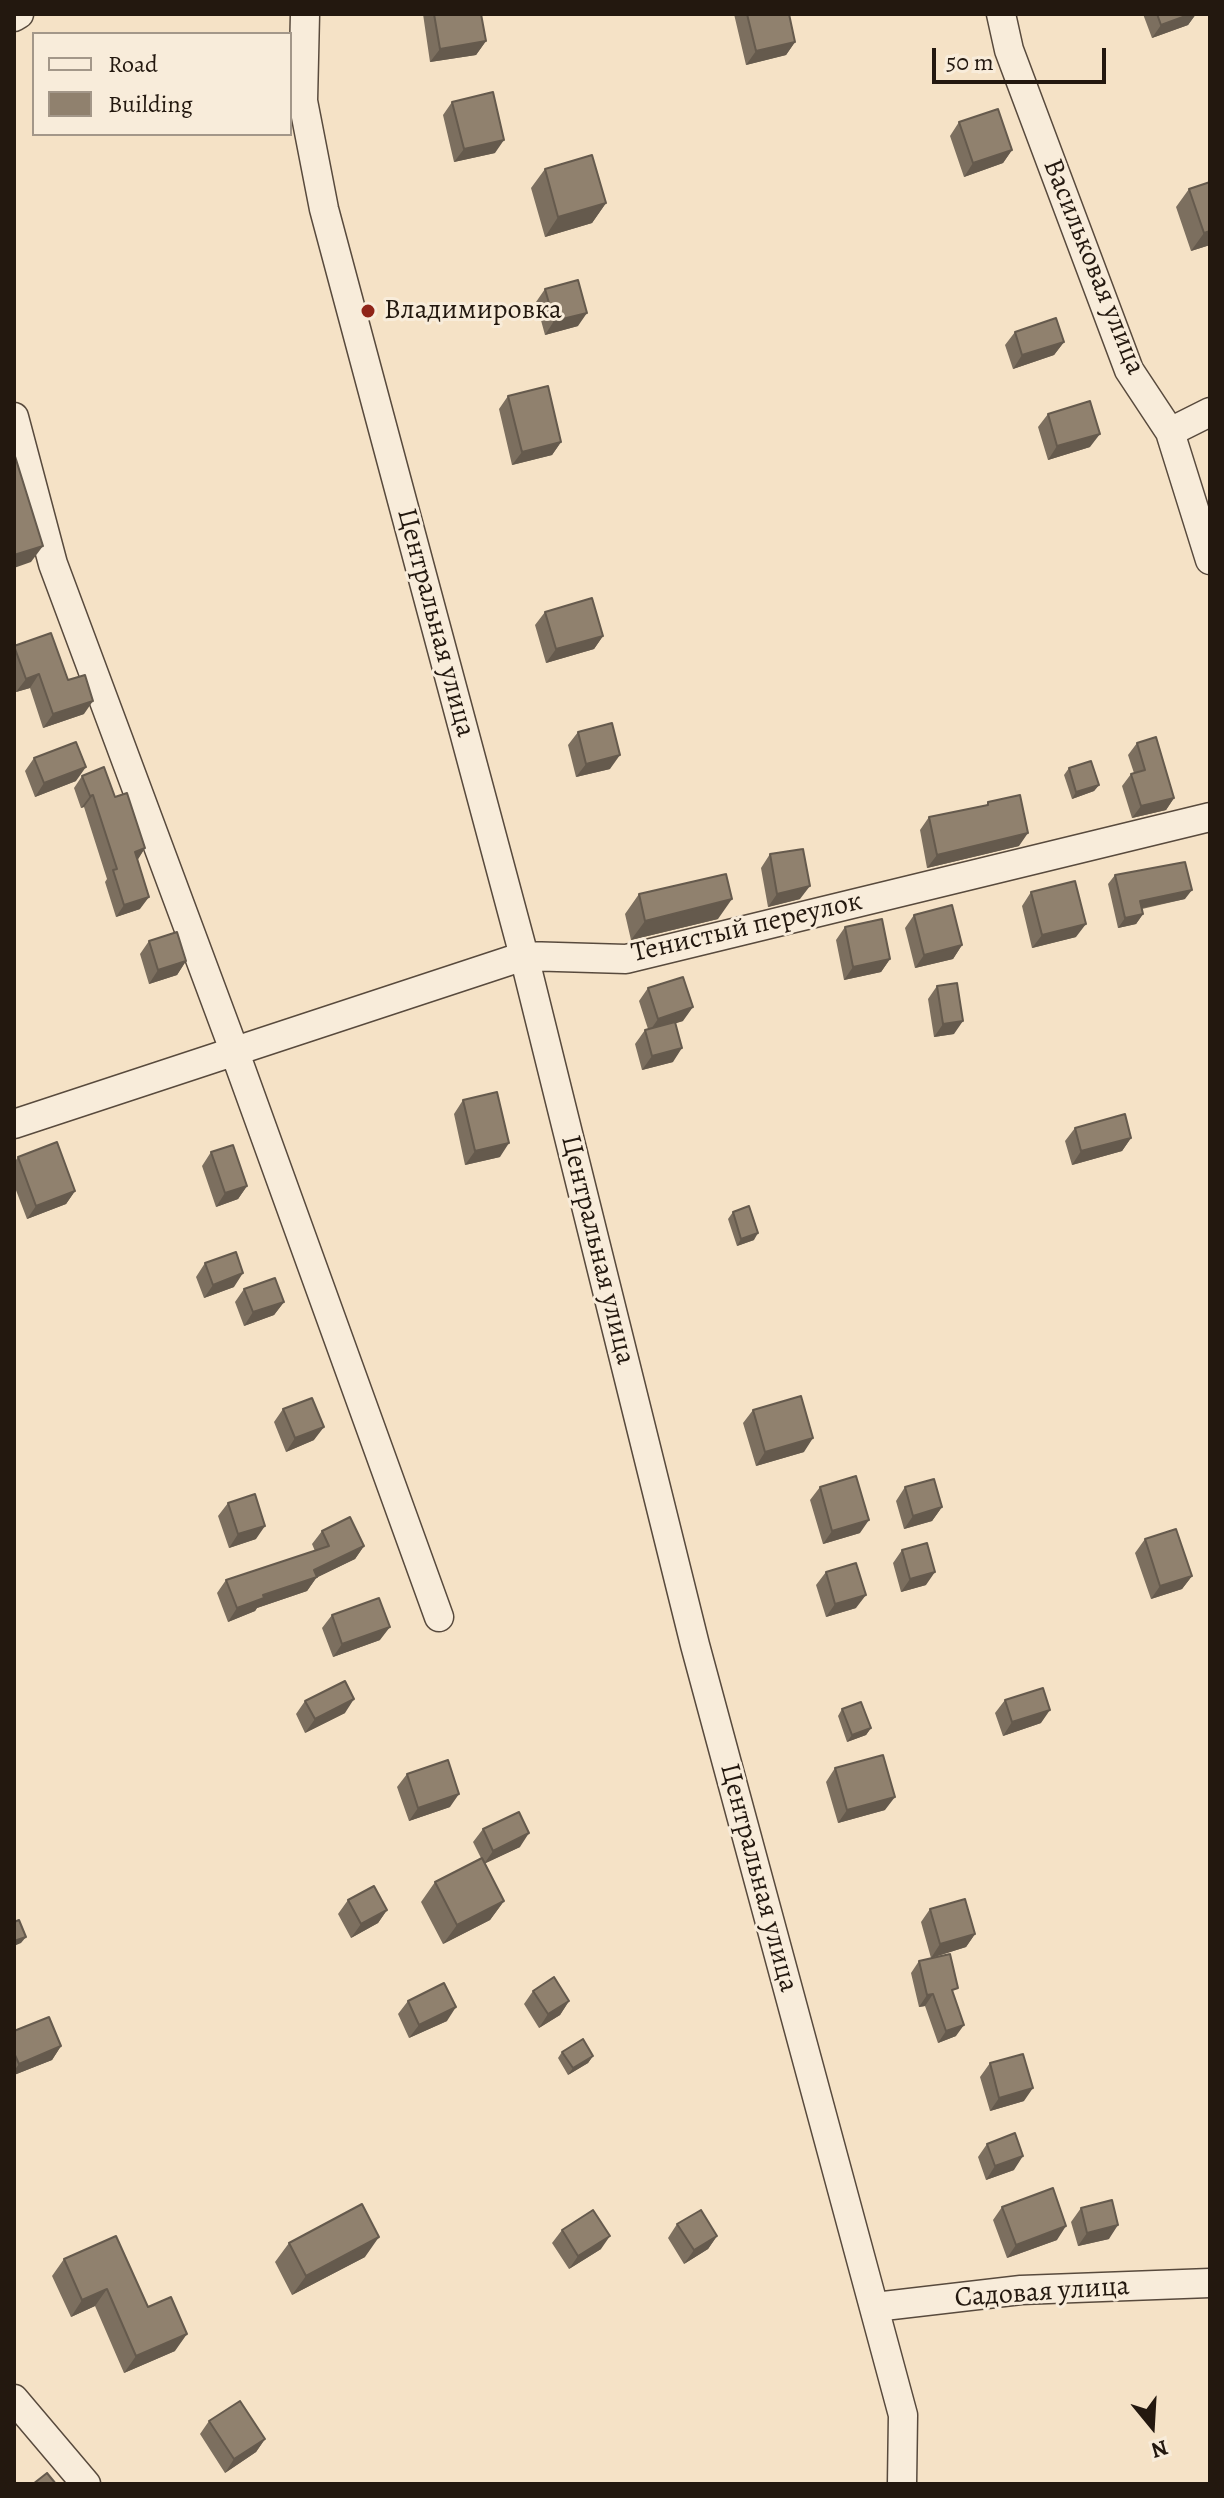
<!DOCTYPE html>
<html>
<head>
<meta charset="utf-8">
<style>
  body { margin:0 }
  #map { position:relative; width:1224px; height:2498px; overflow:hidden; background:#f5e2c6; font-family:Alegreya,serif }
  canvas { display:block }
  .frame { position:absolute; inset:0; border:16px solid #23180f; pointer-events:none }
  .legend { position:absolute; left:32px; top:32px; width:260px; height:104px; box-sizing:border-box; background:#f8ecda; border:2px solid #a39789; margin:0; padding:10px 14px; list-style:none; font-size:24px; color:#23180f }
  .legend li { display:flex; align-items:center; gap:16px; height:40px }
  .legend b { width:40px; border:2px solid #a39789 }
  .north { position:absolute; left:1112px; top:2386px; width:80px; height:80px; -webkit-text-stroke:6px #f8ecda; paint-order:stroke; rotate:162deg; font-size:22px; font-weight:700; line-height:32px; text-align:center; color:#23180f }
  .north::after { content:''; display:block; margin:auto; width:28px; height:36px; background:#23180f; clip-path:polygon(50% 0,100% 100%,50% 72%,0 100%) }
  .scale { position:absolute; left:932px; top:48px; width:174px; height:36px; box-sizing:border-box; border:4px solid #23180f; border-top:0; padding-left:10px; font-size:24px; line-height:28px; white-space:nowrap; color:#23180f; -webkit-text-stroke:6px #f8ecda; paint-order:stroke }
</style>
</head>
<body>
<div id="map">
<canvas width="1224" height="2498"></canvas>
<div class="frame"></div>
<ul class="legend">
<li><b style="height:10px;background:#f8ecda"></b>Road</li>
<li><b style="height:22px;background:#90816e"></b>Building</li>
</ul>
<div class="north">N</div>
<div class="scale">50 m</div>
</div>
<script>
const context = document.querySelector('canvas').getContext('2d');
context.lineJoin = 'round';
const toPath = rows => new Path2D(rows.map(r => 'M' + r).join(''));
function trace(path, color, width, dash) { context.strokeStyle = color; context.lineWidth = width; context.lineCap = dash ? 'butt' : 'round'; context.setLineDash(dash || []); context.stroke(path); }
function fillPath(path, color) { context.fillStyle = color; context.fill(path, 'evenodd'); }
function write(font, color, halo, rows, align = 'center') {
  context.font = font + ' Alegreya,serif'; context.lineWidth = 6; context.setLineDash([]); context.textBaseline = 'middle'; context.strokeStyle = halo; context.fillStyle = color; for (const [text, x, y, turn = 0] of rows) {
    context.save(); context.translate(x, y); context.rotate((+turn || 0) * Math.PI / 180); context.textAlign = isNaN(turn) ? turn : align; if (halo) context.strokeText(text, 0, 0); context.fillText(text, 0, 0); context.restore();
  }
}
const minor = toPath([
  [305,14,303,101,324,209,524,956,695,1645,903,2415,902,2484],
  [1001,14,1009,50,1129,370,1170,432,1210,560],
  [14,17,19,14],
  [14,417,53,564,234,1050,439,1617],
  [1170,432,1210,412],
  [14,1124,524,956,626,959,1210,817],
  [875,2307,1021,2290,1210,2283],
  [14,2399,86,2484]
]);
const wall = toPath([
  [423,14,481,14,486,41,476,55,430,62],
  [734,14,789,14,795,42,786,55,746,65],
  [1143,14,1196,14,1188,25,1152,38],
  [452,102,495,153,454,162,443,115],
  [959,122,1012,150,1003,163,964,177,950,136],
  [545,169,606,203,592,223,545,237,531,188],
  [1189,189,1210,245,1191,251,1176,207],
  [545,289,578,326,545,335,536,302],
  [1015,332,1064,342,1054,355,1013,369,1005,345],
  [508,396,561,442,552,455,512,465,499,409],
  [1048,414,1090,447,1048,460,1038,427],
  [545,612,603,636,594,649,546,663,535,625],
  [14,646,68,680,84,714,43,728,30,688,16,692,14,686],
  [578,732,610,769,576,777,568,745],
  [1137,743,1174,798,1166,810,1132,818,1122,786,1131,774,1134,773,1128,755],
  [34,758,76,781,35,797,25,771],
  [1069,768,1099,785,1094,791,1072,799,1064,775],
  [82,776,115,797,145,848,137,860,140,909,116,917,105,882,107,879,84,807,81,808,74,788],
  [988,802,1019,846,927,868,920,830,929,817,986,806],
  [770,854,800,899,768,907,761,868],
  [1115,875,1185,899,1142,909,1143,914,1136,924,1118,928,1108,884],
  [1031,892,1076,937,1032,948,1022,906],
  [639,894,718,919,631,940,625,914],
  [914,915,962,945,953,959,915,968,905,928],
  [845,927,890,959,881,972,844,980,836,940],
  [149,941,186,961,177,975,149,984,140,954],
  [937,986,954,1034,934,1037,928,999],
  [648,988,683,1021,675,1023,673,1062,642,1070,635,1044,645,1030,648,1029,639,1001],
  [463,1100,500,1157,465,1165,454,1114],
  [1075,1128,1131,1138,1122,1151,1072,1165,1065,1141],
  [211,1152,247,1186,238,1199,216,1207,202,1166],
  [18,1157,75,1191,66,1204,27,1219,14,1185,14,1163],
  [733,1212,754,1240,737,1246,728,1219],
  [205,1263,234,1287,204,1298,196,1277],
  [244,1289,284,1302,274,1315,244,1326,235,1302],
  [283,1409,314,1440,286,1452,274,1422],
  [753,1410,804,1452,756,1466,743,1423],
  [820,1487,860,1533,823,1544,810,1500],
  [905,1487,942,1507,932,1521,904,1529,896,1501],
  [228,1503,256,1539,229,1548,218,1516],
  [322,1531,364,1546,355,1559,317,1577,307,1591,257,1608,255,1611,228,1622,217,1593,226,1580,315,1551,312,1544],
  [1145,1539,1192,1576,1182,1589,1151,1599,1135,1553],
  [902,1550,926,1585,901,1592,893,1563],
  [826,1572,856,1608,826,1617,816,1585],
  [332,1615,380,1640,333,1657,322,1628],
  [1005,1700,1041,1723,1003,1736,995,1713],
  [305,1701,345,1713,305,1733,296,1714],
  [842,1709,871,1728,866,1735,847,1742,838,1716],
  [835,1768,885,1810,838,1823,826,1782],
  [407,1774,450,1807,409,1821,397,1787],
  [483,1829,520,1847,485,1863,504,1901,490,1920,443,1944,421,1902,435,1882,481,1858,473,1842],
  [348,1900,387,1910,378,1923,351,1938,338,1914],
  [930,1909,975,1934,966,1947,931,1958,921,1922],
  [919,1961,953,1995,956,2036,938,2043,925,2006,919,2007,911,1973],
  [533,1991,569,2001,560,2015,539,2028,524,2004],
  [408,2001,447,2021,409,2038,398,2014],
  [14,2031,61,2046,52,2060,14,2075],
  [562,2052,593,2056,588,2063,568,2075,558,2058],
  [990,2063,1024,2101,990,2111,980,2077],
  [987,2144,1014,2170,986,2180,978,2157],
  [1002,2207,1057,2240,1007,2258,993,2220],
  [1081,2208,1109,2239,1078,2246,1071,2222],
  [677,2224,717,2236,708,2249,684,2264,668,2238],
  [562,2230,601,2249,569,2269,552,2243],
  [289,2243,365,2257,292,2295,275,2262],
  [64,2259,148,2307,175,2351,124,2373,95,2306,71,2317,52,2276],
  [209,2421,265,2439,256,2452,225,2473,200,2434]
]);
const shadedWall = toPath([
  [1191,14,1196,14,1188,25,1152,38,1161,25],
  [486,41,476,55,430,62,440,49],
  [795,42,786,55,746,65,756,51],
  [504,140,495,153,454,162,464,149],
  [1012,150,1003,163,964,177,973,163],
  [606,203,592,223,545,237,558,217],
  [1210,231,1210,245,1191,251,1204,233],
  [587,313,578,326,545,335,554,321],
  [1064,342,1054,355,1013,369,1022,355],
  [1100,434,1090,447,1048,460,1057,446],
  [561,442,552,455,512,465,522,452],
  [43,546,31,562,14,568,14,555],
  [603,636,594,649,546,663,556,649],
  [39,674,30,688,16,692,26,679],
  [93,701,84,714,43,728,53,714],
  [620,755,610,769,576,777,586,764],
  [86,767,76,781,35,797,44,783],
  [1099,785,1094,791,1072,799,1076,792],
  [93,795,84,807,81,808,90,796],
  [1174,798,1166,810,1132,818,1141,806],
  [1028,833,1019,846,927,868,937,855],
  [145,848,137,861,135,852],
  [810,886,800,899,768,907,777,894],
  [1192,890,1185,899,1133,910,1140,901],
  [149,897,140,909,116,917,124,905],
  [732,899,718,919,631,940,645,921],
  [1143,914,1136,924,1118,928,1125,918],
  [1086,924,1076,937,1032,948,1042,935],
  [962,945,953,959,915,968,924,955],
  [890,959,881,972,844,980,853,967],
  [186,961,177,975,149,984,158,970],
  [693,1007,683,1021,649,1032,658,1019],
  [963,1021,954,1034,934,1037,943,1024],
  [682,1048,673,1062,642,1070,652,1056],
  [1131,1138,1122,1151,1072,1165,1081,1151],
  [509,1143,500,1157,465,1165,475,1151],
  [247,1186,238,1199,216,1207,225,1193],
  [75,1191,66,1204,27,1219,36,1206],
  [758,1233,754,1240,737,1246,741,1239],
  [243,1273,234,1287,204,1298,213,1285],
  [284,1302,274,1315,244,1326,253,1312],
  [324,1427,314,1440,286,1452,295,1438],
  [813,1438,804,1452,756,1466,765,1452],
  [942,1507,932,1521,904,1529,913,1516],
  [869,1520,860,1533,823,1544,832,1531],
  [265,1526,256,1539,229,1548,238,1534],
  [364,1546,355,1559,316,1578,307,1591,257,1608,255,1611,228,1622,237,1608],
  [935,1572,926,1585,901,1592,910,1579],
  [1192,1576,1182,1589,1151,1599,1160,1586],
  [866,1595,856,1608,826,1617,835,1604],
  [390,1627,380,1640,333,1657,342,1644],
  [354,1699,345,1713,305,1733,315,1719],
  [1050,1710,1041,1723,1003,1736,1012,1722],
  [871,1728,866,1735,847,1742,852,1735],
  [459,1794,450,1807,409,1821,418,1808],
  [895,1797,885,1810,838,1823,847,1810],
  [529,1833,520,1847,484,1864,493,1851],
  [504,1901,490,1920,443,1944,457,1925],
  [387,1910,378,1923,351,1938,361,1924],
  [975,1934,966,1947,931,1958,940,1944],
  [26,1937,21,1943,14,1946,14,1941],
  [933,1994,925,2006,919,2007,927,1995],
  [569,2001,560,2015,539,2028,548,2014],
  [456,2007,447,2021,409,2038,419,2025],
  [964,2025,956,2036,938,2043,946,2031],
  [61,2046,52,2060,14,2075,14,2071,19,2064],
  [593,2056,588,2063,568,2075,573,2068],
  [1033,2088,1024,2101,990,2111,999,2098],
  [1023,2156,1014,2170,986,2180,995,2166],
  [1118,2225,1109,2239,1078,2246,1087,2233],
  [1066,2226,1057,2240,1007,2258,1016,2245],
  [610,2236,601,2249,569,2269,578,2256],
  [717,2236,708,2249,684,2264,694,2250],
  [379,2237,365,2257,292,2295,306,2276],
  [107,2289,95,2306,71,2317,82,2300],
  [187,2334,175,2351,124,2373,136,2356],
  [265,2439,256,2452,225,2473,234,2459]
]);
const building = toPath([
  [434,14,481,14,486,41,440,49,434,14],
  [747,14,789,14,795,42,756,51,747,14],
  [1157,14,1191,14,1161,25,1157,14],
  [493,92,504,140,464,149,452,102,493,92],
  [998,109,1012,150,973,163,959,122,998,109],
  [592,155,606,203,558,217,545,169,592,155],
  [1210,182,1210,231,1204,233,1189,189,1210,182],
  [578,280,587,313,554,321,545,289,578,280],
  [1056,318,1064,342,1022,355,1015,332,1056,318],
  [548,386,561,442,522,452,508,396,548,386],
  [1090,401,1100,434,1057,446,1048,414,1090,401],
  [14,453,43,546,14,555,14,453],
  [592,598,603,636,556,649,545,612,592,598],
  [51,633,68,680,85,675,93,701,53,714,39,674,26,679,14,646,51,633],
  [612,723,620,755,586,764,578,732,612,723],
  [1156,737,1174,798,1141,806,1131,774,1145,770,1137,743,1156,737],
  [76,742,86,767,44,783,34,758,76,742],
  [1091,761,1099,785,1076,792,1069,768,1091,761],
  [104,767,115,797,127,793,145,848,135,852,149,897,124,905,113,870,117,869,93,795,90,796,82,776,104,767],
  [1020,795,1028,833,937,855,929,817,988,805,988,802,1020,795],
  [803,849,810,886,777,894,770,854,803,849],
  [1185,862,1192,890,1140,901,1143,914,1125,918,1115,875,1185,862],
  [726,874,732,899,645,921,639,894,726,874],
  [1075,881,1086,924,1042,935,1031,892,1075,881],
  [952,905,962,945,924,955,914,915,952,905],
  [882,919,890,959,853,967,845,927,882,919],
  [177,932,186,961,158,970,149,941,177,932],
  [683,977,693,1007,658,1019,648,988,683,977],
  [957,983,963,1021,943,1024,937,986,957,983],
  [675,1022,682,1048,652,1056,645,1030,675,1022],
  [497,1092,509,1143,475,1151,463,1100,497,1092],
  [1125,1114,1131,1138,1081,1151,1075,1128,1125,1114],
  [57,1142,75,1191,36,1206,18,1157,57,1142],
  [233,1145,247,1186,225,1193,211,1152,233,1145],
  [749,1206,758,1233,741,1239,733,1212,749,1206],
  [236,1252,243,1273,213,1285,205,1263,236,1252],
  [275,1278,284,1302,253,1312,244,1289,275,1278],
  [801,1396,813,1438,765,1452,753,1410,801,1396],
  [312,1398,324,1427,295,1438,283,1409,312,1398],
  [856,1476,869,1520,832,1531,820,1487,856,1476],
  [934,1479,942,1507,913,1516,905,1487,934,1479],
  [255,1494,265,1526,238,1534,228,1503,255,1494],
  [350,1517,364,1546,314,1570,317,1577,263,1595,264,1598,237,1608,226,1580,329,1546,322,1531,350,1517],
  [1176,1529,1192,1576,1160,1586,1145,1539,1176,1529],
  [927,1543,935,1572,910,1579,902,1550,927,1543],
  [856,1563,866,1595,835,1604,826,1572,856,1563],
  [379,1598,390,1627,342,1644,332,1615,379,1598],
  [345,1681,354,1699,315,1719,305,1701,345,1681],
  [1043,1688,1050,1710,1012,1722,1005,1700,1043,1688],
  [861,1702,871,1728,852,1735,842,1709,861,1702],
  [883,1755,895,1797,847,1810,835,1768,883,1755],
  [448,1760,459,1794,418,1808,407,1774,448,1760],
  [519,1812,529,1833,493,1851,483,1829,519,1812],
  [482,1858,504,1901,457,1925,435,1882,482,1858],
  [374,1886,387,1910,361,1924,348,1900,374,1886],
  [965,1899,975,1934,940,1944,930,1909,965,1899],
  [19,1920,26,1937,14,1941,14,1922,19,1920],
  [950,1954,958,1988,952,1990,964,2025,946,2031,933,1994,927,1995,919,1961,950,1954],
  [554,1977,569,2001,548,2014,533,1991,554,1977],
  [444,1983,456,2007,419,2025,408,2001,444,1983],
  [49,2017,61,2046,19,2064,14,2053,14,2031,49,2017],
  [583,2039,593,2056,573,2068,562,2052,583,2039],
  [1023,2054,1033,2088,999,2098,990,2063,1023,2054],
  [1015,2133,1023,2156,995,2166,987,2144,1015,2133],
  [1053,2188,1066,2226,1016,2245,1002,2207,1053,2188],
  [1112,2200,1118,2225,1087,2233,1081,2208,1112,2200],
  [362,2204,379,2237,306,2276,289,2243,362,2204],
  [593,2210,610,2236,578,2256,562,2230,593,2210],
  [701,2210,717,2236,694,2250,677,2224,701,2210],
  [116,2236,148,2307,171,2297,187,2334,136,2356,107,2289,82,2300,64,2259,116,2236],
  [240,2401,265,2439,234,2459,209,2421,240,2401],
  [47,2473,56,2484,33,2484,47,2473]
]);
const markers = [
  [368,311,8,"#8f2418"]
];
const streetNames = [
  ["Васильковая улица",1093,267,68],
  ["Центральная улица",435,623,75],
  ["Тенистый переулок",747,928,-13],
  ["Центральная улица",597,1250,76],
  ["Центральная улица",758,1878,75],
  ["Садовая улица",1042,2293,-4]
];
const poiNames = [
  ["Владимировка",384,311]
];
trace(minor, '#584a3d', 31);
trace(minor, '#f8ecda', 28);
fillPath(wall, '#7c6f5f');
fillPath(shadedWall, '#655a4d');
fillPath(building, '#90816e');
trace(building, '#655a4d', 2);
for (const [x, y, r, color] of markers) { const dot = new Path2D(); dot.arc(x, y, r, 0, 2 * Math.PI); context.fillStyle = color; context.fill(dot); trace(dot, '#f8ecda', 3); }
write('28px', '#23180f', '#f8ecda', streetNames);
write('28px', '#23180f', '#f8ecda', poiNames, 'left');
</script>
</body>
</html>
